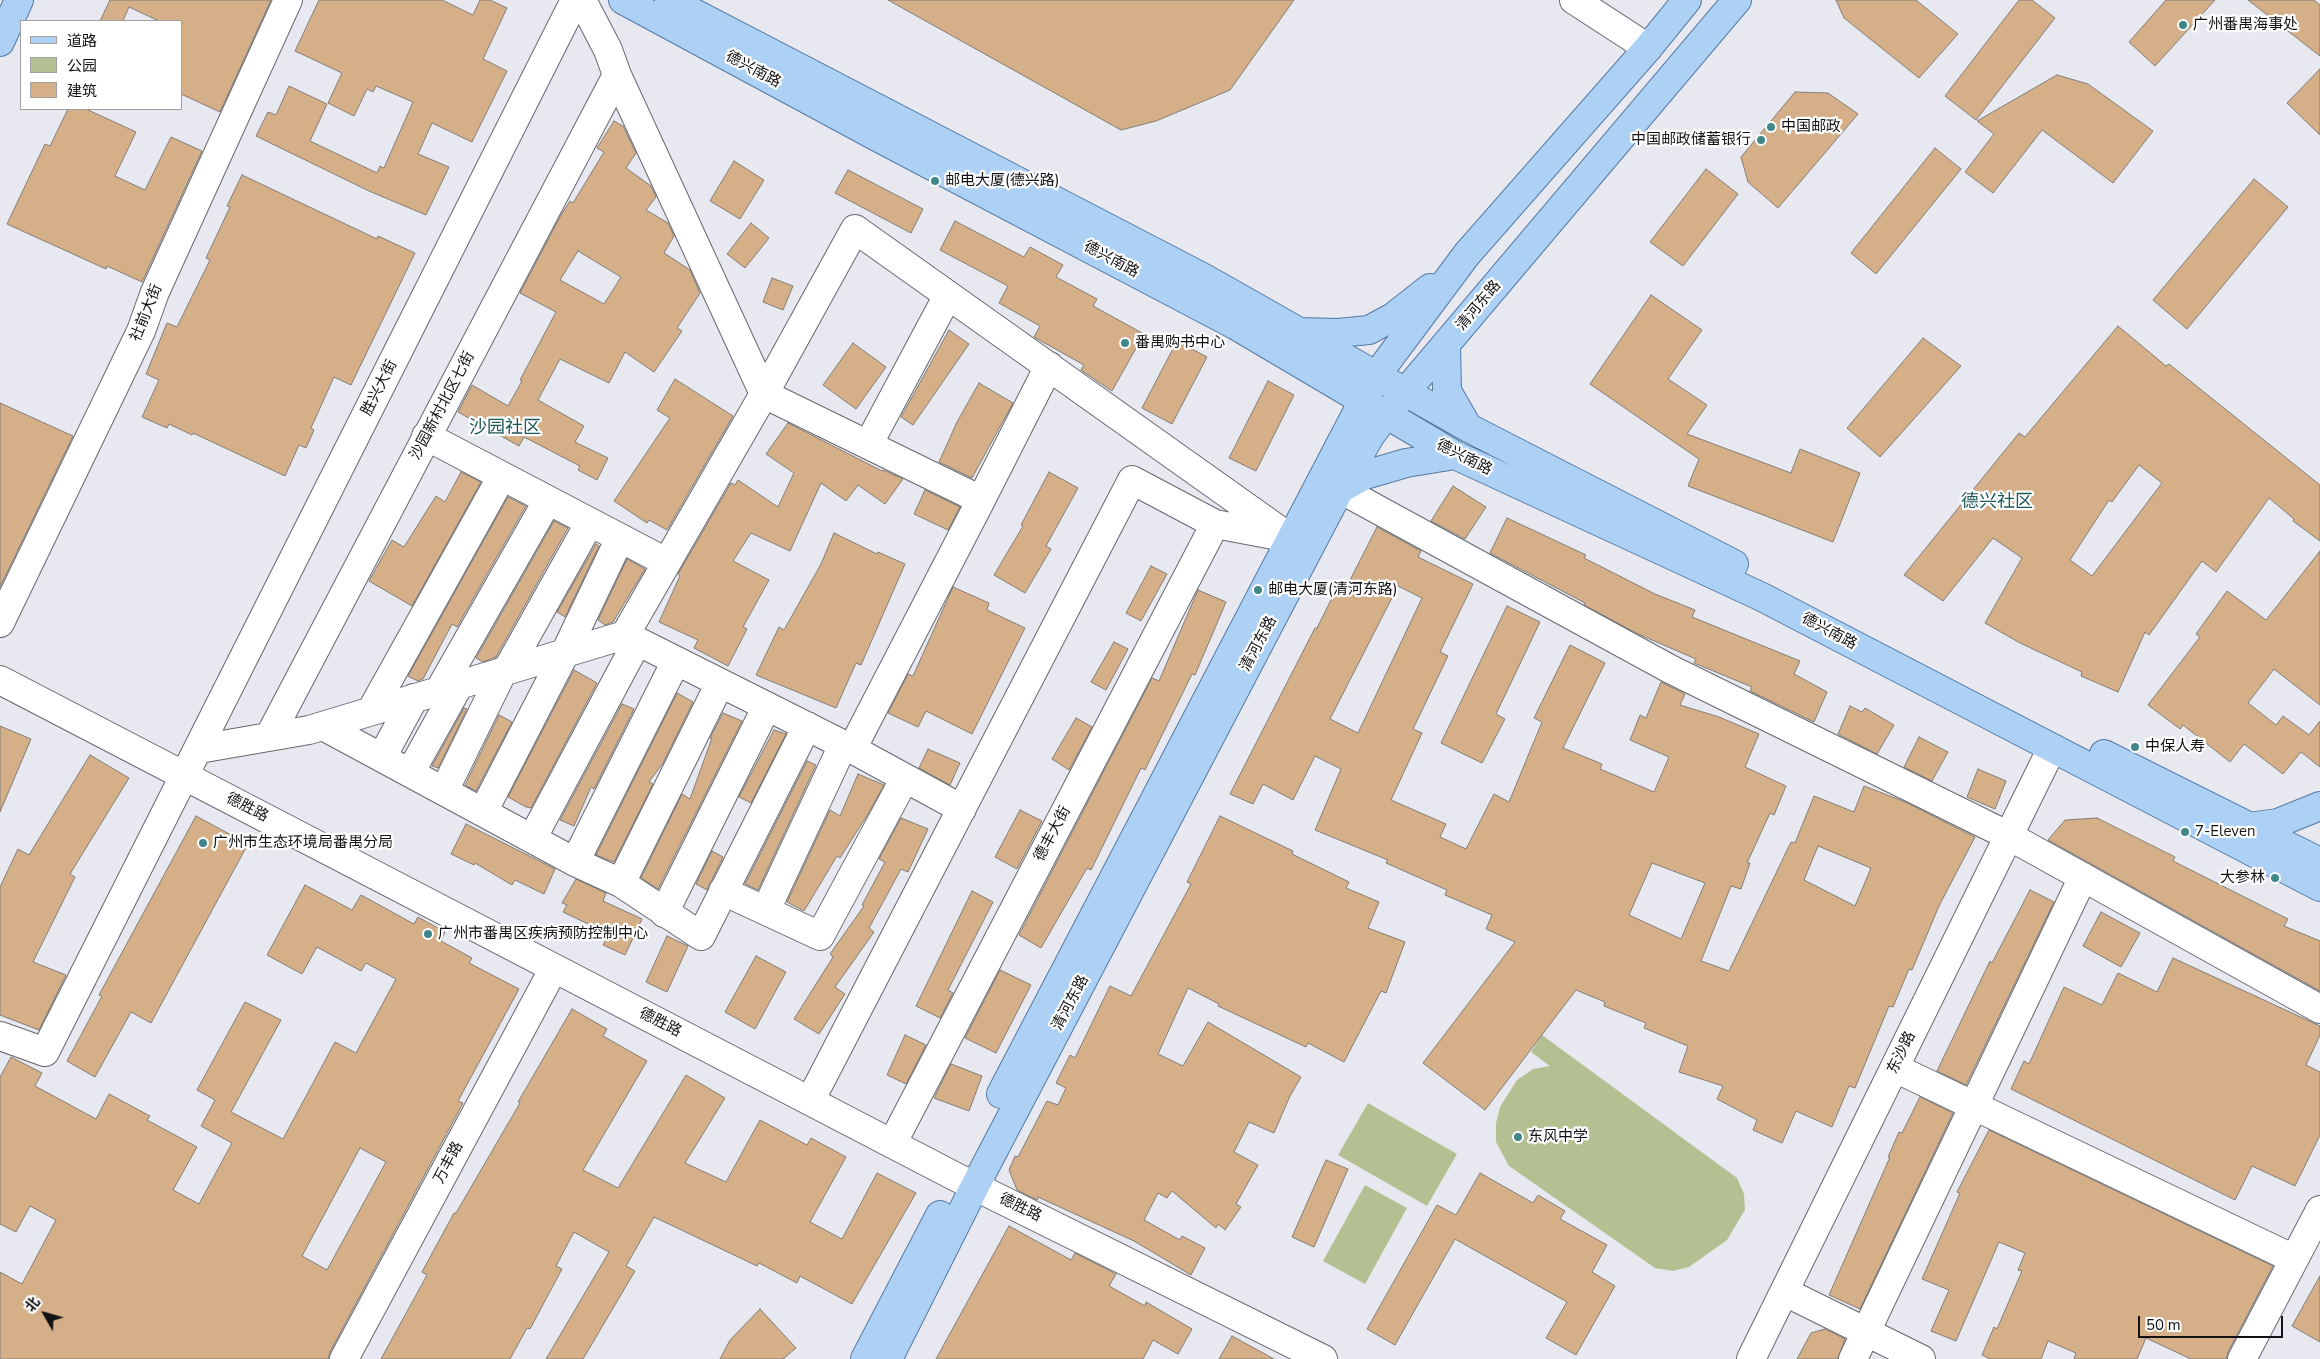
<!DOCTYPE html>
<html>
<head>
<meta charset="utf-8">
<style>
  body { margin:0 }
  #map { position:relative; width:2320px; height:1359px; overflow:hidden; background:#e8e8f1; font-family:"Nunito Sans","Noto Sans SC",sans-serif }
  canvas { display:block }
  .legend { position:absolute; left:20px; top:20px; width:162px; height:90px; box-sizing:border-box; background:#fff; border:1px solid #a0a0a1; margin:0; padding:6px 9px; list-style:none; font-size:15px; color:#121215 }
  .legend li { display:flex; align-items:center; gap:10px; height:25px }
  .legend b { width:25px; border:1px solid #a0a0a1 }
  .north { position:absolute; left:20px; top:1289px; width:50px; height:50px; -webkit-text-stroke:4px #fff; paint-order:stroke; rotate:308deg; font-size:14px; font-weight:700; line-height:20px; text-align:center; color:#121215 }
  .north::after { content:''; display:block; margin:auto; width:18px; height:22px; background:#121215; clip-path:polygon(50% 0,100% 100%,50% 72%,0 100%) }
  .scale { position:absolute; left:2138px; top:1316px; width:145px; height:22px; box-sizing:border-box; border:2px solid #121215; border-top:0; padding-left:6px; font-size:15px; line-height:18px; white-space:nowrap; color:#121215; -webkit-text-stroke:4px #fff; paint-order:stroke }
</style>
</head>
<body>
<div id="map">
<canvas width="2320" height="1359"></canvas>
<ul class="legend">
<li><b style="height:6px;background:#add1f5"></b>道路</li>
<li><b style="height:14px;background:#b4c091"></b>公园</li>
<li><b style="height:14px;background:#d4af88"></b>建筑</li>
</ul>
<div class="north">北</div>
<div class="scale">50 m</div>
</div>
<script>
const context = document.querySelector('canvas').getContext('2d');
context.lineJoin = 'round';
function fillPath(path, color) { context.fillStyle = color; context.fill(path, 'evenodd'); }
const toPath = rows => new Path2D(rows.map(r => 'M' + r).join(''));
function trace(path, color, width, dash) { context.strokeStyle = color; context.lineWidth = width; context.lineCap = dash ? 'butt' : 'round'; context.setLineDash(dash || []); context.stroke(path); }
function write(font, color, halo, rows, align = 'center') {
  context.font = font + ' "Nunito Sans","Noto Sans SC",sans-serif'; context.lineWidth = 4.5; context.setLineDash([]); context.textBaseline = 'middle'; context.strokeStyle = halo; context.fillStyle = color; for (const [text, x, y, turn = 0] of rows) {
    context.save(); context.translate(x, y); context.rotate((+turn || 0) * Math.PI / 180); context.textAlign = isNaN(turn) ? turn : align; if (halo) context.strokeText(text, 0, 0); context.fillText(text, 0, 0); context.restore();
  }
}
const green = toPath([
  [1542,1035,1737,1178,1744,1194,1745,1210,1727,1240,1689,1267,1673,1271,1655,1268,1509,1166,1496,1142,1496,1123,1500,1107,1517,1080,1533,1069,1550,1066,1531,1052],
  [1368,1103,1457,1154,1427,1206,1338,1155],
  [1365,1185,1407,1208,1365,1284,1323,1261]
]);
const building = toPath([
  [110,0,271,0,220,112,181,94,181,21,159,21,129,7,123,21,100,21,110,0],
  [319,0,442,0,473,15,480,0,490,0,507,8,483,59,507,71,472,142,432,123,418,154,449,167,426,215,369,191,256,136,268,112,276,115,289,86,327,104,310,141,377,173,380,166,384,168,413,102,376,86,373,92,367,89,354,116,328,103,342,73,295,51,319,0],
  [888,0,1294,0,1230,90,1156,121,1121,130,888,0],
  [1836,0,1916,0,1958,34,1919,78,1844,18,1836,0],
  [2019,0,2032,0,2055,18,1976,120,1945,96,2019,0],
  [2166,0,2215,0,2155,66,2129,42,2166,0],
  [2248,0,2314,0,2320,5,2320,56,2248,0],
  [2320,69,2320,135,2287,103,2320,69],
  [2057,75,2088,84,2153,131,2113,183,2042,130,1993,193,1965,172,1994,134,1977,121,2057,75],
  [1795,92,1828,93,1858,114,1778,208,1748,182,1741,157,1795,92],
  [68,109,86,109,136,132,115,176,145,190,171,137,202,151,142,282,107,266,106,269,7,224,45,144,50,146,68,109],
  [614,121,623,126,636,153,626,168,651,186,656,197,646,210,668,223,674,236,664,253,690,270,700,293,677,328,682,331,654,372,625,352,609,383,560,359,538,400,584,426,575,442,608,458,597,480,578,470,580,466,524,437,519,446,458,412,472,385,508,406,522,381,520,380,556,312,520,293,561,215,570,201,573,203,604,152,597,148,614,121],
  [578,251,621,277,604,304,560,280,578,251],
  [1935,148,1961,169,1876,274,1851,253,1935,148],
  [734,161,764,180,740,219,710,201,734,161],
  [1706,169,1738,194,1683,266,1650,242,1706,169],
  [848,170,923,209,911,233,835,193,848,170],
  [242,175,377,239,378,236,415,253,351,385,334,377,311,428,314,430,306,448,299,445,285,476,193,433,192,435,169,424,167,428,142,417,159,380,146,374,167,323,177,327,210,260,206,258,230,207,227,206,242,175],
  [2254,179,2288,207,2187,329,2153,300,2254,179],
  [955,221,1024,257,1030,247,1063,265,1056,277,1097,299,1093,306,1144,334,1112,391,1081,370,1084,365,1034,337,1040,326,999,303,1008,286,940,250,955,221],
  [751,223,769,238,745,268,727,254,751,223],
  [772,278,793,286,783,310,763,302,772,278],
  [1651,295,1702,330,1668,379,1707,405,1687,434,1791,473,1800,449,1860,473,1833,542,1688,486,1699,459,1590,384,1651,295],
  [2118,326,2166,366,2169,364,2320,485,2320,541,2293,521,2294,519,2269,498,2216,572,2202,561,2149,635,2145,632,2118,692,2081,676,2082,672,2020,643,1985,623,2022,558,1993,538,1943,601,1904,575,2019,433,2025,437,2118,326],
  [2139,465,2162,483,2092,576,2070,560,2109,500,2112,502,2139,465],
  [949,330,969,344,913,425,901,417,949,330],
  [1923,338,1961,366,1880,457,1847,428,1923,338],
  [1177,341,1207,357,1172,424,1142,408,1177,341],
  [853,343,886,367,856,409,823,385,853,343],
  [675,379,733,416,667,530,649,520,647,523,614,501,670,418,657,410,675,379],
  [1268,381,1294,395,1256,471,1229,458,1268,381],
  [979,383,1013,403,972,478,939,462,957,422,979,383],
  [0,403,73,436,0,587,0,403],
  [788,423,882,471,883,470,903,479,885,504,858,485,846,501,821,483,790,551,751,533,733,561,769,580,743,627,747,629,728,666,694,648,698,640,659,622,680,576,678,574,731,483,735,485,738,480,778,507,794,473,766,454,788,423],
  [461,472,481,482,412,606,369,581,392,540,404,547,436,496,445,502,461,472],
  [1049,472,1078,488,1046,546,1051,549,1025,593,994,575,1023,526,1021,525,1049,472],
  [1453,486,1486,507,1465,539,1431,521,1453,486],
  [925,490,960,507,948,530,914,514,925,490],
  [508,497,526,506,457,627,452,624,423,679,418,681,408,676,508,497],
  [1507,518,1586,555,1584,558,1655,594,1695,610,1692,617,1800,661,1794,674,1827,692,1814,722,1750,691,1752,687,1694,663,1696,659,1638,634,1584,605,1585,603,1490,553,1507,518],
  [554,521,568,528,496,657,483,662,476,658,554,521],
  [1377,527,1421,551,1418,557,1473,584,1440,652,1448,656,1413,729,1422,733,1391,800,1446,824,1440,837,1466,849,1494,794,1509,802,1542,722,1534,718,1570,645,1605,663,1563,748,1602,764,1600,769,1654,792,1669,757,1630,740,1640,715,1646,718,1661,682,1685,694,1680,705,1719,717,1759,734,1745,767,1786,786,1774,815,1770,813,1747,863,1750,863,1741,889,1731,886,1701,961,1729,971,1791,842,1795,843,1814,796,1854,812,1864,786,1903,801,1975,837,1939,906,1912,970,1909,969,1893,1007,1889,1006,1855,1088,1849,1086,1832,1127,1796,1111,1782,1143,1753,1130,1757,1120,1717,1099,1723,1086,1679,1072,1688,1046,1644,1028,1646,1023,1604,1006,1605,1002,1576,990,1485,1110,1423,1063,1515,942,1486,929,1492,915,1445,895,1447,890,1386,863,1388,860,1315,830,1341,769,1315,756,1293,800,1263,784,1253,804,1230,794,1315,628,1317,628,1338,586,1345,590,1377,527],
  [1398,586,1422,598,1358,733,1330,719,1398,586],
  [1818,846,1871,868,1855,906,1804,880,1818,846],
  [1652,863,1705,883,1681,939,1629,915,1652,863],
  [834,533,877,554,878,552,905,564,861,665,856,663,836,708,756,675,779,627,784,630,821,564,834,533],
  [596,544,599,546,565,617,557,612,596,544],
  [2320,551,2320,705,2274,669,2248,703,2276,725,2283,716,2309,735,2320,721,2320,767,2301,752,2283,774,2244,744,2230,762,2183,725,2180,729,2148,705,2200,637,2196,634,2227,591,2266,620,2320,551],
  [627,559,645,569,613,622,605,625,598,620,627,559],
  [1151,566,1167,574,1141,621,1126,613,1151,566],
  [953,587,989,603,987,610,1025,628,972,734,926,711,918,727,888,713,908,674,913,676,953,587],
  [1198,590,1226,602,1195,675,1192,674,1145,770,1141,768,1091,870,1087,868,1041,948,1019,935,1152,678,1159,681,1198,590],
  [1507,606,1540,622,1496,714,1505,719,1482,763,1441,743,1507,606],
  [1114,642,1128,649,1106,690,1091,682,1114,642],
  [574,670,597,683,531,808,526,807,508,797,574,670],
  [677,693,693,702,663,763,649,782,653,784,614,862,596,855,677,693],
  [622,704,634,709,594,789,591,787,574,826,560,820,622,704],
  [1850,706,1862,712,1865,708,1894,725,1877,754,1838,734,1850,706],
  [464,708,467,709,438,768,432,766,464,708],
  [723,713,742,721,658,889,641,878,682,794,690,799,712,738,710,738,723,713],
  [499,715,512,722,476,791,465,785,499,715],
  [1076,718,1092,727,1069,770,1052,759,1076,718],
  [0,726,31,739,0,812,0,726],
  [774,730,786,734,751,803,739,797,774,730],
  [1919,737,1948,752,1932,781,1904,767,1919,737],
  [928,749,960,763,950,785,919,768,928,749],
  [90,755,129,778,70,874,75,877,33,962,66,975,39,1030,0,1015,0,887,18,849,29,855,90,755],
  [807,761,816,765,758,890,745,884,807,761],
  [1978,769,2006,781,1995,809,1967,797,1978,769],
  [858,774,884,785,868,814,840,858,837,856,804,911,787,902,830,810,840,816,858,774],
  [1020,810,1042,821,1017,869,995,857,1020,810],
  [196,816,248,844,151,1023,131,1012,95,1077,67,1061,102,996,99,995,196,816],
  [1220,816,1293,851,1292,854,1349,882,1346,888,1379,902,1368,928,1405,942,1386,993,1381,991,1344,1062,1308,1043,1306,1047,1218,1006,1219,1004,1188,988,1158,1054,1183,1066,1208,1022,1301,1077,1290,1096,1274,1133,1249,1122,1234,1152,1258,1165,1236,1204,1241,1207,1225,1230,1218,1224,1216,1228,1172,1191,1167,1198,1158,1193,1144,1220,1180,1240,1182,1236,1205,1248,1191,1275,1134,1241,1038,1197,1037,1200,1017,1190,1009,1170,1015,1156,1018,1157,1047,1101,1058,1105,1066,1088,1056,1083,1070,1055,1075,1058,1110,986,1131,996,1191,884,1187,882,1220,816],
  [901,818,928,829,908,872,901,869,869,928,874,932,835,987,845,994,819,1034,794,1019,833,957,830,954,864,906,862,905,885,862,879,859,901,818],
  [2097,818,2175,857,2173,861,2288,919,2284,926,2320,941,2320,991,2048,840,2065,820,2097,818],
  [466,824,555,869,544,894,515,880,512,885,475,863,474,865,451,854,466,824],
  [712,851,723,857,707,890,696,884,712,851],
  [576,879,606,893,603,901,642,919,625,955,603,945,609,934,563,912,567,905,562,903,576,879],
  [305,885,352,910,361,895,414,924,418,917,445,932,441,941,472,958,469,963,519,989,458,1101,463,1103,330,1352,328,1359,0,1359,0,1272,22,1284,56,1220,30,1206,16,1232,0,1224,0,1077,11,1057,42,1073,35,1086,96,1119,109,1094,150,1116,147,1120,197,1147,173,1190,199,1204,232,1143,201,1126,215,1100,197,1090,245,1002,281,1020,231,1112,283,1139,335,1042,356,1053,396,979,366,963,361,971,317,947,302,974,267,955,305,885],
  [360,1148,386,1162,327,1270,302,1256,360,1148],
  [2030,890,2054,902,1966,1085,1937,1071,1990,961,1992,963,2030,890],
  [972,891,993,902,948,990,953,993,940,1018,916,1006,972,891],
  [2101,912,2140,933,2121,967,2083,946,2101,912],
  [667,936,688,946,667,992,646,982,667,936],
  [756,956,786,972,755,1029,725,1012,756,956],
  [2173,958,2320,1026,2320,1035,2306,1065,2320,1072,2320,1135,2295,1186,2252,1166,2235,1200,2011,1089,2024,1061,2029,1064,2064,987,2102,1005,2118,973,2157,992,2173,958],
  [1000,970,1031,985,996,1053,965,1038,1000,970],
  [572,1009,607,1029,603,1036,647,1061,583,1170,618,1188,686,1075,725,1098,685,1163,726,1182,760,1120,807,1145,811,1138,846,1157,810,1222,842,1239,877,1173,916,1193,852,1304,800,1276,797,1283,759,1263,757,1266,654,1217,626,1266,635,1271,583,1359,546,1359,609,1252,574,1232,556,1266,562,1269,530,1329,527,1328,510,1359,381,1359,427,1275,422,1272,454,1213,456,1213,520,1103,518,1102,572,1009],
  [905,1035,926,1045,906,1084,887,1075,905,1035],
  [951,1064,982,1076,969,1111,934,1098,951,1064],
  [1920,1097,1953,1113,1860,1309,1829,1295,1890,1157,1888,1157,1899,1132,1902,1133,1920,1097],
  [1989,1130,2273,1266,2228,1352,2226,1359,2191,1359,2146,1338,2137,1359,2074,1359,2076,1353,2048,1341,2041,1359,1990,1359,1982,1355,1994,1327,1997,1329,2022,1271,2018,1270,2025,1253,1999,1242,1956,1341,1931,1331,1949,1290,1922,1279,1960,1193,1957,1192,1989,1130],
  [1326,1160,1348,1169,1314,1247,1292,1237,1326,1160],
  [1480,1173,1533,1203,1538,1195,1565,1211,1560,1219,1607,1245,1592,1272,1615,1286,1576,1355,1546,1338,1567,1302,1455,1239,1395,1345,1367,1329,1437,1205,1456,1215,1480,1173],
  [1009,1226,1071,1260,1075,1253,1116,1274,1109,1286,1145,1306,1146,1302,1192,1329,1178,1354,1153,1340,1143,1359,936,1359,1009,1226],
  [2320,1276,2320,1342,2292,1326,2320,1276],
  [760,1309,796,1348,783,1359,720,1359,730,1340,760,1309],
  [1825,1329,1845,1339,1838,1359,1797,1359,1811,1333,1825,1329],
  [1232,1336,1274,1359,1219,1359,1232,1336]
]);
const minor = toPath([
  [582,0,608,50,617,75,764,394,625,635],
  [1574,0,1648,48],
  [426,436,666,562],
  [868,445,947,297],
  [1340,489,1670,669,2009,836,2320,1009],
  [981,500,1049,366],
  [0,623,141,331,155,292,288,0],
  [507,670,590,522],
  [0,680,958,1178,1323,1359],
  [439,691,548,500],
  [371,711,502,476],
  [323,726,575,862,621,883,701,936,807,726],
  [269,737,617,75],
  [199,749,309,730,625,635,852,749,962,809],
  [852,749,981,500,764,394,855,229,1290,538],
  [382,757,414,698],
  [410,773,459,685],
  [444,791,503,671],
  [483,812,565,653,620,538],
  [532,839,637,642],
  [575,862,676,661],
  [621,883,720,683],
  [723,891,820,936,905,778],
  [766,910,843,745],
  [664,913,767,706],
  [0,1036,45,1052,575,0],
  [1895,1068,2294,1259],
  [810,1101,1132,480,1215,524,1284,537],
  [892,1144,1215,524],
  [1785,1292,1921,1359],
  [344,1359,554,968],
  [1751,1359,2052,748],
  [1853,1359,2083,877],
  [2242,1359,2320,1210]
]);
const major = toPath([
  [623,0,879,138,1235,325,1455,455,1762,597,2320,887],
  [669,0,1204,278,1469,428,1734,564],
  [0,42,19,0],
  [1302,332,1338,333,1369,330,1393,317,1430,288],
  [1446,345,1447,391,1467,426],
  [1340,489,1365,475,1406,463,1455,455],
  [2104,754,2320,862],
  [2248,827,2278,823,2320,806],
  [1001,1094,1376,376,1467,254,1648,48,1687,0],
  [865,1359,940,1215],
  [888,1359,975,1186,1340,489,1370,436,1386,415,1737,0]
]);
const markers = [
  [2183,25,5,"#3f8789"],
  [1771,127,5,"#3f8789"],
  [1761,140,5,"#3f8789"],
  [935,181,5,"#3f8789"],
  [1125,343,5,"#3f8789"],
  [1258,590,5,"#3f8789"],
  [2135,747,5,"#3f8789"],
  [2185,832,5,"#3f8789"],
  [203,843,5,"#3f8789"],
  [2275,878,5,"#3f8789"],
  [428,934,5,"#3f8789"],
  [1518,1137,5,"#3f8789"]
];
const poiNames = [
  ["广州番禺海事处",2193,25],
  ["中国邮政",1781,127],
  ["中国邮政储蓄银行",1751,140,"right"],
  ["邮电大厦(德兴路)",945,181],
  ["番禺购书中心",1135,343],
  ["邮电大厦(清河东路)",1268,590],
  ["中保人寿",2145,747],
  ["7-Eleven",2195,832],
  ["广州市生态环境局番禺分局",213,843],
  ["大参林",2265,878,"right"],
  ["广州市番禺区疾病预防控制中心",438,934],
  ["东风中学",1528,1137]
];
const streetNames = [
  ["德兴南路",753,70,28],
  ["德兴南路",1111,260,28],
  ["清河东路",1479,306,-50],
  ["社前大街",147,313,-68],
  ["胜兴大街",380,388,-63],
  ["沙园新村北区七街",443,406,-62],
  ["德兴南路",1464,458,27],
  ["德兴南路",1829,632,28],
  ["清河东路",1259,644,-62],
  ["德胜路",247,808,27],
  ["德丰大街",1053,834,-62],
  ["清河东路",1071,1003,-62],
  ["德胜路",660,1023,27],
  ["东沙路",1902,1053,-64],
  ["万丰路",449,1163,-62],
  ["德胜路",1020,1208,26]
];
const quarterNames = [
  ["沙园社区",505,429],
  ["德兴社区",1997,503]
];
fillPath(green, '#b4c091');
fillPath(building, '#d4af88');
trace(building, '#837d77', 1);
trace(minor, '#67676e', 30);
trace(major, '#547aa3', 30);
trace(minor, '#fff', 28);
trace(major, '#add1f5', 28);
for (const [x, y, r, color] of markers) { const dot = new Path2D(); dot.arc(x, y, r, 0, 2 * Math.PI); context.fillStyle = color; context.fill(dot); trace(dot, '#fff', 2); }
write('15px', '#121215', '#fff', poiNames, 'left');
write('15px', '#121215', '#fff', streetNames);
write('18px', '#1c5859', '#fff', quarterNames);
</script>
</body>
</html>
